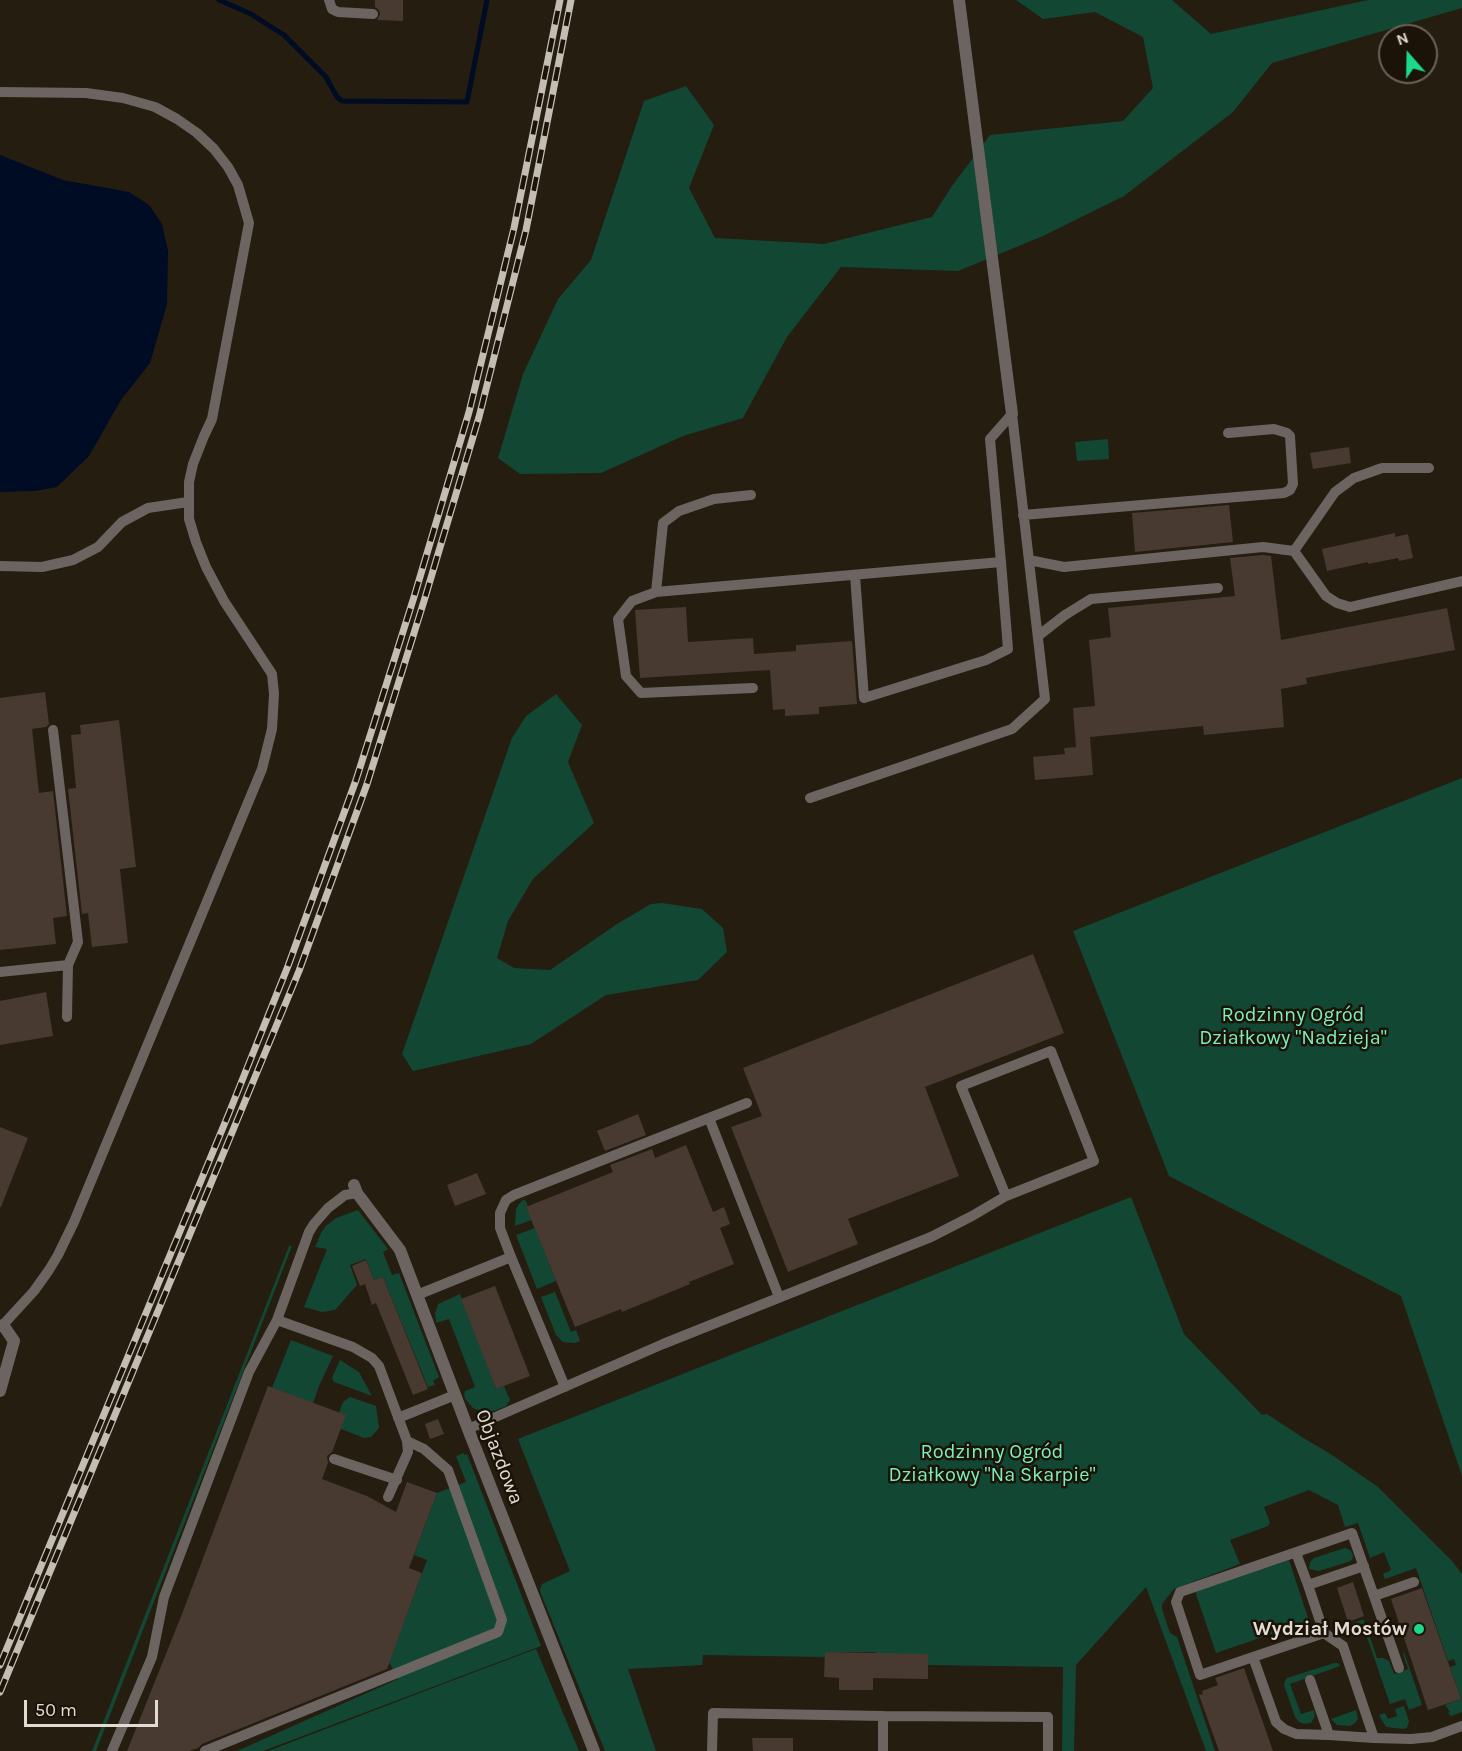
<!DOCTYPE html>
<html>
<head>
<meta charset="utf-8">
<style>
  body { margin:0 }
  #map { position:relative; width:1462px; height:1751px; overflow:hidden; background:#251d10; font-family:Karla,sans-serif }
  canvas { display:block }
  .north { position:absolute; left:1378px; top:24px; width:60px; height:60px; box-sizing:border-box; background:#1b1307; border:2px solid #6a6359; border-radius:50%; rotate:340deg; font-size:16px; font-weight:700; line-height:24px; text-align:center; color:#e1dbd3 }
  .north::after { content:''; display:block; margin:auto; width:21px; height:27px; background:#1bd988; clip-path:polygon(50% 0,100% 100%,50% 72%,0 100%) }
  .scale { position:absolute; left:24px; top:1700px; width:134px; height:27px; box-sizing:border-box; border:3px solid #e1dbd3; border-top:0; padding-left:8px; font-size:18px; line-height:21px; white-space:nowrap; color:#e1dbd3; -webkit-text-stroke:4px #1b1307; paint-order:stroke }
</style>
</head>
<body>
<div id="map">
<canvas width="1462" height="1751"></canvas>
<div class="north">N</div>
<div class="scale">50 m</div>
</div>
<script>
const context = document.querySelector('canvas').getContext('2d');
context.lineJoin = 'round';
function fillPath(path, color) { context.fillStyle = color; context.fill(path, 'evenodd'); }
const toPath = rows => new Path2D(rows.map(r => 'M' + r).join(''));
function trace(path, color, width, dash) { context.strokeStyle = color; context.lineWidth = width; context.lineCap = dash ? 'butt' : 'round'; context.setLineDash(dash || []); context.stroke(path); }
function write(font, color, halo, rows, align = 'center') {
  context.font = font + ' Karla,sans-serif'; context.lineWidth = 5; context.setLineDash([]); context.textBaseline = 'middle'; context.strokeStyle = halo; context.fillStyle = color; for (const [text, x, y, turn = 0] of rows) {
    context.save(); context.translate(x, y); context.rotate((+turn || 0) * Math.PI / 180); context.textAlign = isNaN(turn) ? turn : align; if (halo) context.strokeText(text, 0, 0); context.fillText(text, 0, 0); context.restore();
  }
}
const green = toPath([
  [1016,0,1172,0,1211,34,1368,0,1462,0,1462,8,1272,63,1233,112,1124,196,1043,236,958,271,841,267,787,337,743,418,683,436,601,473,520,474,498,458,523,374,558,299,591,260,644,101,686,86,714,125,689,188,715,238,824,244,932,217,952,186,990,135,1123,121,1153,88,1143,37,1095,12,1043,19],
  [1108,439,1109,459,1077,461,1075,442],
  [556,694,582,725,568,762,594,823,533,879,508,921,497,958,514,968,550,970,617,924,651,904,662,903,702,909,723,928,727,952,698,980,606,995,531,1044,413,1071,402,1054,512,738,526,716],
  [1462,778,1462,1476,1401,1296,1169,1176,1073,931],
  [1131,1197,1184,1334,1262,1415,1267,1414,1305,1439,1329,1453,1378,1487,1451,1560,1462,1574,1462,1712,1451,1716,1448,1713,1450,1712,1445,1705,1461,1699,1450,1667,1456,1665,1454,1659,1448,1661,1416,1568,1385,1579,1383,1574,1391,1570,1384,1552,1370,1558,1358,1523,1345,1527,1338,1505,1309,1490,1264,1507,1270,1523,1268,1526,1230,1540,1240,1564,1174,1589,1162,1604,1162,1609,1170,1633,1177,1637,1215,1751,1206,1751,1146,1587,1076,1665,1074,1751,1062,1751,1063,1667,928,1665,873,1652,825,1652,825,1657,703,1655,702,1665,628,1669,656,1751,605,1751,541,1594,540,1589,542,1584,570,1571,518,1439],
  [523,1200,526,1201,528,1206,526,1207,532,1220,515,1226,516,1209,519,1204],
  [358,1210,388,1249,383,1252,392,1275,399,1273,439,1377,433,1381,435,1385,428,1387,383,1277,374,1280,366,1259,350,1265,357,1285,335,1310,322,1312,304,1307,327,1249,315,1247,321,1233,326,1226,336,1218],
  [535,1228,556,1281,537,1289,516,1235],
  [289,1246,292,1246,96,1751,92,1751],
  [555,1292,571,1332,576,1330,580,1341,575,1343,563,1342,556,1335,541,1297],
  [460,1294,496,1389,504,1386,510,1400,506,1406,497,1410,488,1412,478,1410,473,1408,466,1400,464,1395,465,1391,475,1387,449,1319,436,1323,435,1313,438,1304],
  [291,1340,333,1356,319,1386,313,1403,272,1388],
  [340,1360,359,1372,372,1396,334,1382,332,1378],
  [350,1397,376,1406,379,1428,371,1437,364,1438,341,1429,339,1413,343,1402],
  [464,1453,464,1455,467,1454,541,1646,263,1751,237,1751,398,1679,389,1662,427,1560,414,1555,437,1493,466,1482,456,1456],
  [1345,1548,1350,1550,1353,1555,1352,1560,1348,1562,1319,1571,1309,1569,1310,1562,1314,1558],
  [1289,1560,1309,1621,1216,1653,1195,1591],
  [1362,1620,1364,1620,1377,1658,1383,1658,1389,1661,1394,1674,1408,1669,1403,1654,1404,1652,1422,1705,1409,1710,1405,1699,1390,1704,1365,1631,1349,1635,1345,1632,1343,1626],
  [536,1649,579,1751,268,1751,438,1686],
  [1334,1663,1338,1663,1340,1666,1290,1684,1301,1714,1314,1710,1315,1716,1311,1723,1304,1724,1299,1722,1295,1717,1284,1685,1285,1681,1287,1678],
  [1404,1706,1409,1721,1407,1728,1403,1729,1386,1727,1379,1715,1385,1713,1388,1719,1397,1716,1395,1709],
  [1356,1710,1358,1719,1355,1723,1350,1726,1337,1725,1331,1719]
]);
const water = toPath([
  [0,155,63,180,129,192,149,205,162,224,168,251,167,304,150,363,121,400,89,456,57,487,35,491,0,492]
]);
const stream = toPath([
  [219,0,251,14,284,35,326,77,337,97,342,101,467,102,487,0]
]);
const building = toPath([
  [375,0,403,0,403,21,377,20,380,14,379,10,375,7],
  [1349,447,1351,463,1313,469,1310,453],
  [1229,505,1233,542,1135,552,1132,513],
  [1395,533,1395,537,1408,534,1413,558,1399,561,1398,558,1368,564,1368,562,1327,571,1322,549],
  [1263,555,1271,556,1281,640,1447,608,1455,650,1306,678,1307,684,1281,689,1284,727,1204,735,1203,726,1090,737,1093,775,1035,780,1033,757,1065,754,1064,748,1076,747,1073,708,1095,706,1089,640,1111,637,1108,608,1235,596,1230,558],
  [686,607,688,642,753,638,754,654,796,651,796,645,852,641,857,704,819,707,819,714,785,716,785,709,773,710,770,670,640,678,635,610],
  [45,692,49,724,46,727,32,729,39,793,53,791,67,916,53,918,56,944,0,950,0,698],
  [119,720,136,867,120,869,128,943,92,947,88,913,82,914,68,789,76,788,71,735,81,734,80,725],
  [1033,954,1064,1033,925,1087,959,1176,848,1219,858,1244,788,1272,731,1127,762,1116,743,1068],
  [46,992,53,1036,0,1045,0,1001],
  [638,1114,646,1135,605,1151,597,1131],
  [0,1127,28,1138,1,1207,0,1207],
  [686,1145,713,1212,724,1207,730,1224,720,1228,734,1264,689,1282,690,1284,622,1312,621,1309,575,1327,526,1207,613,1172,610,1165,652,1149,655,1158],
  [477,1173,486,1194,455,1206,447,1185],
  [366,1260,374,1280,383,1277,428,1389,413,1395,376,1303,372,1305,365,1284,360,1286,352,1266],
  [495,1286,530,1376,496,1389,461,1299],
  [268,1386,346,1415,332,1452,327,1456,328,1463,322,1479,367,1496,396,1512,407,1482,437,1493,409,1568,422,1573,387,1669,202,1744,198,1748,189,1751,127,1751,182,1614],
  [438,1419,444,1434,430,1439,425,1424],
  [1353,1582,1364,1616,1348,1622,1337,1588],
  [1422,1588,1461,1699,1428,1710,1391,1599],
  [825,1652,928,1654,928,1679,873,1678,873,1690,839,1690,839,1678,824,1677],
  [1244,1668,1273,1751,1219,1751,1199,1695,1203,1694,1202,1691,1218,1685,1215,1678],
  [752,1738,793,1738,793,1751,753,1751]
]);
const service = toPath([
  [329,0,332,9,338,12,373,14],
  [0,92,86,93,123,98,155,107,177,119,197,133,214,149,228,167,238,185,249,223,212,419,204,436,193,464,189,482,189,519,196,542,206,567,224,601,272,674,274,694,272,729,262,769,74,1222,58,1255,49,1270,34,1291,3,1325],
  [1023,515,1284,493,1290,490,1293,484,1290,436,1287,433,1274,429,1228,433],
  [1294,551,1335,492,1354,478,1382,468,1429,468],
  [1029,560,1064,567,1263,547,1294,551,1326,596,1337,603,1350,607,1462,581],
  [0,566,42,567,73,560,98,547,122,522,148,508,188,502],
  [855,575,864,698,986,660,1008,649,1001,562],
  [656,592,663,523,679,511,714,499,751,495],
  [1038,636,1065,615,1091,599,1218,588],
  [753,688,641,693,626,676,618,619,632,601,656,592,1001,562,990,439,1012,414],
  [810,798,1012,729,1045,699,1012,414],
  [0,972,68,965,78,942,53,730],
  [67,1017,68,965],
  [709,1118,747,1103],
  [357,1193,345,1195,328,1208,314,1224,309,1232,277,1320,353,1347,372,1358,379,1366,407,1441,408,1452,388,1497],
  [511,1257,500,1228,500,1213,506,1200,514,1195,709,1118,779,1297],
  [417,1295,511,1257,565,1387],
  [398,1418,455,1395],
  [468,1429,663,1344,931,1237,972,1216,1006,1196,1094,1161,1051,1051,961,1086,1006,1196],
  [334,1459,397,1480],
  [1296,1553,1308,1585,1364,1566],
  [1308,1585,1324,1633],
  [1374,1596,1414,1582],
  [1253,1657,1200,1675,1176,1602,1180,1592,1352,1533,1399,1668],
  [1310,1680,1329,1735],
  [883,1716,1048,1717,1048,1751],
  [1374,1738,1343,1646,1324,1633,1253,1657,1276,1722,1284,1729,1296,1734,1329,1735,1374,1738,1411,1739,1432,1737,1462,1726],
  [112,1751,152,1657,164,1597,249,1372,277,1320],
  [205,1751,498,1632,502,1620,448,1470,424,1449,407,1441],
  [712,1751,713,1713,883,1716,883,1751]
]);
const minor = toPath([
  [959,0,1012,414],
  [354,1185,357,1193,400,1250,468,1429,594,1751],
  [0,1326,3,1325,14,1341,0,1391]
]);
const rail = toPath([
  [0,1665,229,1113,288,966,356,780,414,597,469,412,514,228,560,0],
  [0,1692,299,971,367,784,424,601,479,417,526,230,571,0]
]);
const markers = [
  [1419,1629,6,"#1bd988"]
];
const parkNames = [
  ["Rodzinny Ogród",1293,1015],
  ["Działkowy \"Nadzieja\"",1293,1038],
  ["Rodzinny Ogród",992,1452],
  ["Działkowy \"Na Skarpie\"",992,1475]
];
const streetNames = [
  ["Objazdowa",499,1457,69]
];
const poiNames = [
  ["Wydział Mostów",1407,1629]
];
fillPath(green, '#124733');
fillPath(water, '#000b24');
trace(stream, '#000b24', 5);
fillPath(building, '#483a30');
trace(service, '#6c6461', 10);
trace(minor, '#6c6461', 12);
trace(rail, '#c3bdb4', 7);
trace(rail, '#1b1307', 4.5, [14]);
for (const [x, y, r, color] of markers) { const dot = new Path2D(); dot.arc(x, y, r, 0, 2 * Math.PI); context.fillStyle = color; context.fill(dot); trace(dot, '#1b1307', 2); }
write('20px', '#7befbd', '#1b1307', parkNames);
write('20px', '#e1dbd3', '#1b1307', streetNames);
write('bold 20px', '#e1dbd3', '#1b1307', poiNames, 'right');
</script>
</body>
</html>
